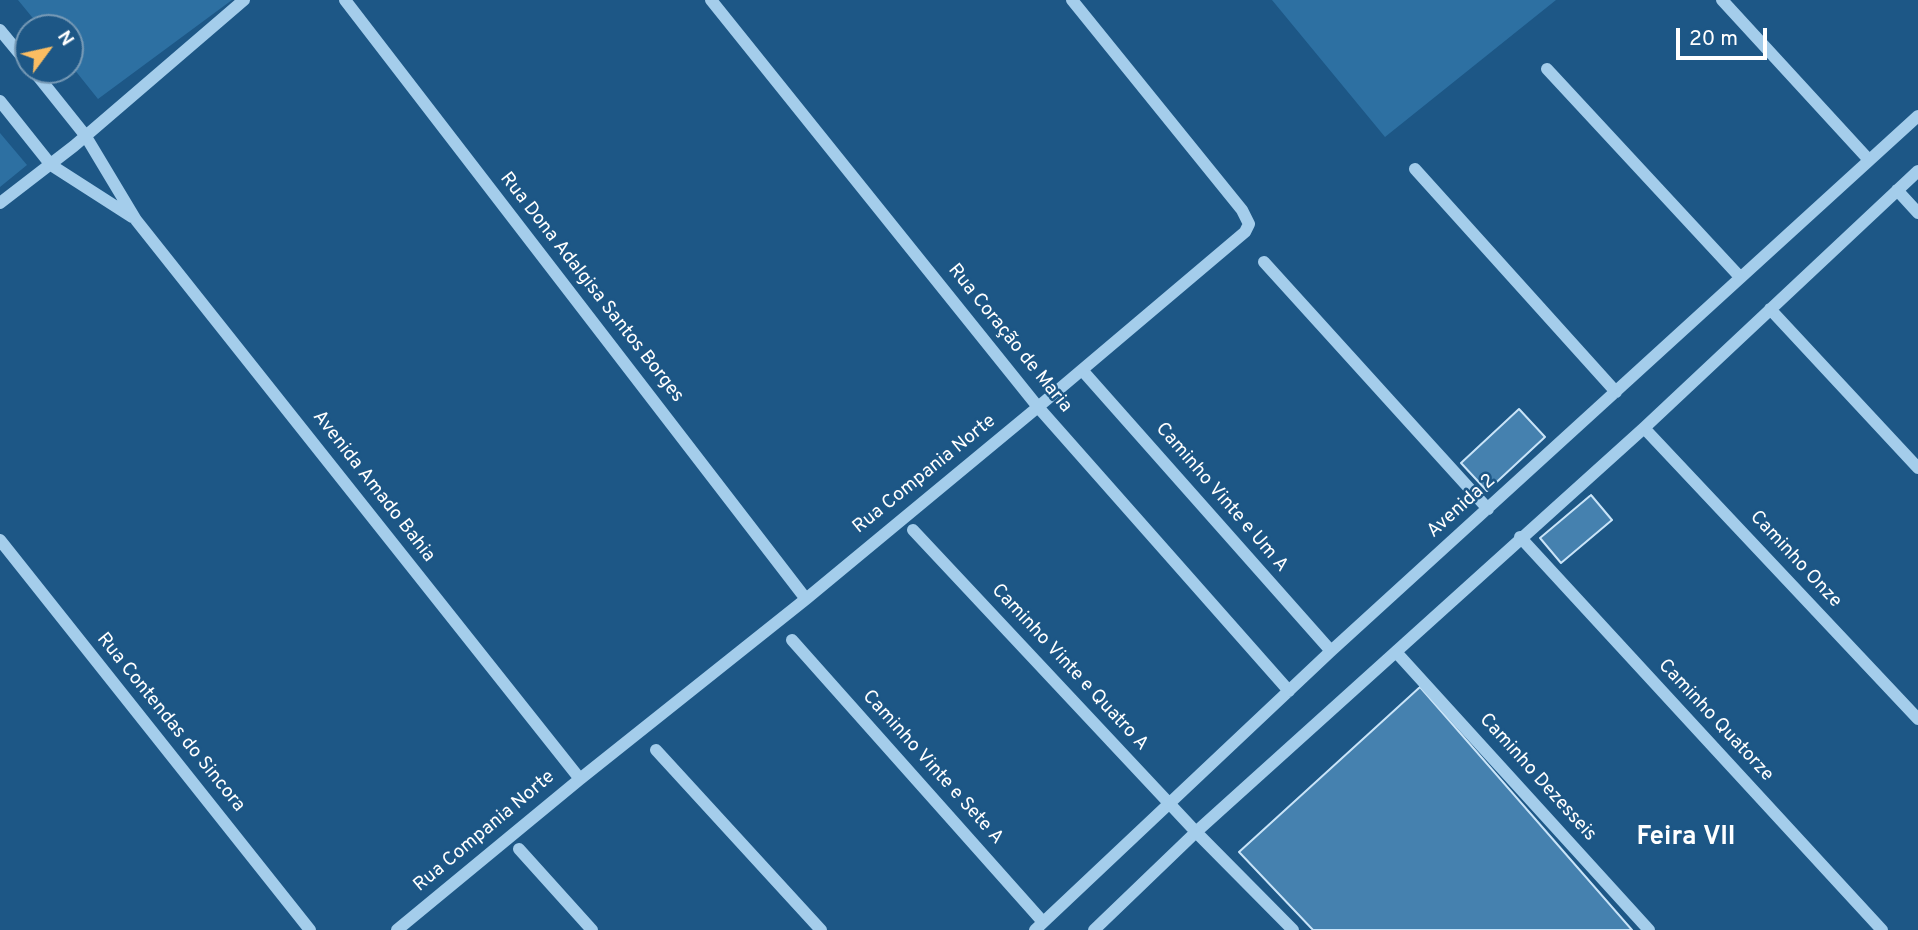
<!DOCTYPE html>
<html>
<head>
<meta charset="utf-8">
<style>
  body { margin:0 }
  #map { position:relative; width:1918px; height:930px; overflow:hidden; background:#1d5786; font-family:Overpass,sans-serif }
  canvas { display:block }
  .north { position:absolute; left:14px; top:14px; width:70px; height:70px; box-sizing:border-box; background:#1d5786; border:2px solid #779ab6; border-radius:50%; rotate:57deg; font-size:19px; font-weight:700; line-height:28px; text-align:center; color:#fff }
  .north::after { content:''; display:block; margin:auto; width:24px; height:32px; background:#fbbd62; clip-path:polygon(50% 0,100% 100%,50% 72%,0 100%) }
  .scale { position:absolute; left:1676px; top:28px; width:91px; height:32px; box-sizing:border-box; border:4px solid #fff; border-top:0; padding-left:9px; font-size:21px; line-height:24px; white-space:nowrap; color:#fff; -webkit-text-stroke:5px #1d5786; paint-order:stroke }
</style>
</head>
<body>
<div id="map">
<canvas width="1918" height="930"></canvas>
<div class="north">N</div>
<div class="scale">20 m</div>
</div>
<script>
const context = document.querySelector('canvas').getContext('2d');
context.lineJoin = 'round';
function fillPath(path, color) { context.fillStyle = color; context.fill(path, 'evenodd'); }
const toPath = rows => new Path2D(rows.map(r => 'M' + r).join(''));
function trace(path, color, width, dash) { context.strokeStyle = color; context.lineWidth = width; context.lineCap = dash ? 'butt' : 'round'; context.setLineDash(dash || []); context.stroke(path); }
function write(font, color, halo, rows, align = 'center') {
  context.font = font + ' Overpass,sans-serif'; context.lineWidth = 5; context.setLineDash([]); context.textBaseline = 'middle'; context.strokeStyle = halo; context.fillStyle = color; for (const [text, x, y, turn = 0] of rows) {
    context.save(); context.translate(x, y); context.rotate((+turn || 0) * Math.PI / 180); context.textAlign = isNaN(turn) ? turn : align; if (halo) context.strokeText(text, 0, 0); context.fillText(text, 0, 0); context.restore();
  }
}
const green = toPath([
  [18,0,232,0,98,99,70,64,70,28,41,28],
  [1272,0,1556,0,1385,137],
  [0,133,27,165,0,187]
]);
const building = toPath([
  [1519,409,1545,437,1487,491,1461,463,1519,409],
  [1591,495,1612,520,1561,563,1540,538,1591,495],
  [1420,687,1632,930,1313,930,1239,852,1420,687]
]);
const minor = toPath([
  [345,0,806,599],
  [711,0,1038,407,1289,691],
  [1722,0,1869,160],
  [0,30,28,64],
  [1547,69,1740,277],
  [33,70,85,135,136,220,580,779],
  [0,101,51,165,132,217],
  [1415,169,1616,392],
  [1897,190,1918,213],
  [0,203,74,146,244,0],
  [1264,262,1488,509],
  [1770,309,1918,468],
  [1082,370,1331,651],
  [1644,428,1918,719],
  [913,530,1196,832,1293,930],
  [1520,537,1882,930],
  [0,540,310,930],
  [792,640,1043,922],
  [1396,652,1649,930],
  [656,750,821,930],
  [519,849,592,930],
  [397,930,580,779,806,599,1038,407,1245,232,1249,224,1242,210,1072,0],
  [1035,930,1331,651,1918,116],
  [1094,930,1196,832,1644,428,1918,171]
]);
const streetNames = [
  ["Rua Dona Adalgisa Santos Borges",591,288,52],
  ["Rua Coração de Maria",1009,339,51],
  ["Rua Compania Norte",925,475,-39],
  ["Avenida Amado Bahia",373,487,52],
  ["Caminho Vinte e Um A",1221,498,49],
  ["Avenida 2",1462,507,-42],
  ["Caminho Onze",1795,560,47],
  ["Caminho Vinte e Quatro A",1069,668,47],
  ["Caminho Quatorze",1715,721,47],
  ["Rua Contendas do Sincora",170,723,51],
  ["Caminho Vinte e Sete A",932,768,48],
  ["Caminho Dezesseis",1537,778,48],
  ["Rua Compania Norte",485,832,-40]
];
const districtNames = [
  ["Feira VII",1686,839]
];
fillPath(green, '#2d70a2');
fillPath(building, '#4581af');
trace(building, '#c9e4f8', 2);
trace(minor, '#a4cdeb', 12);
write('19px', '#fff', '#1d5786', streetNames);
write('bold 26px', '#fff', '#1d5786', districtNames);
</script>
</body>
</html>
